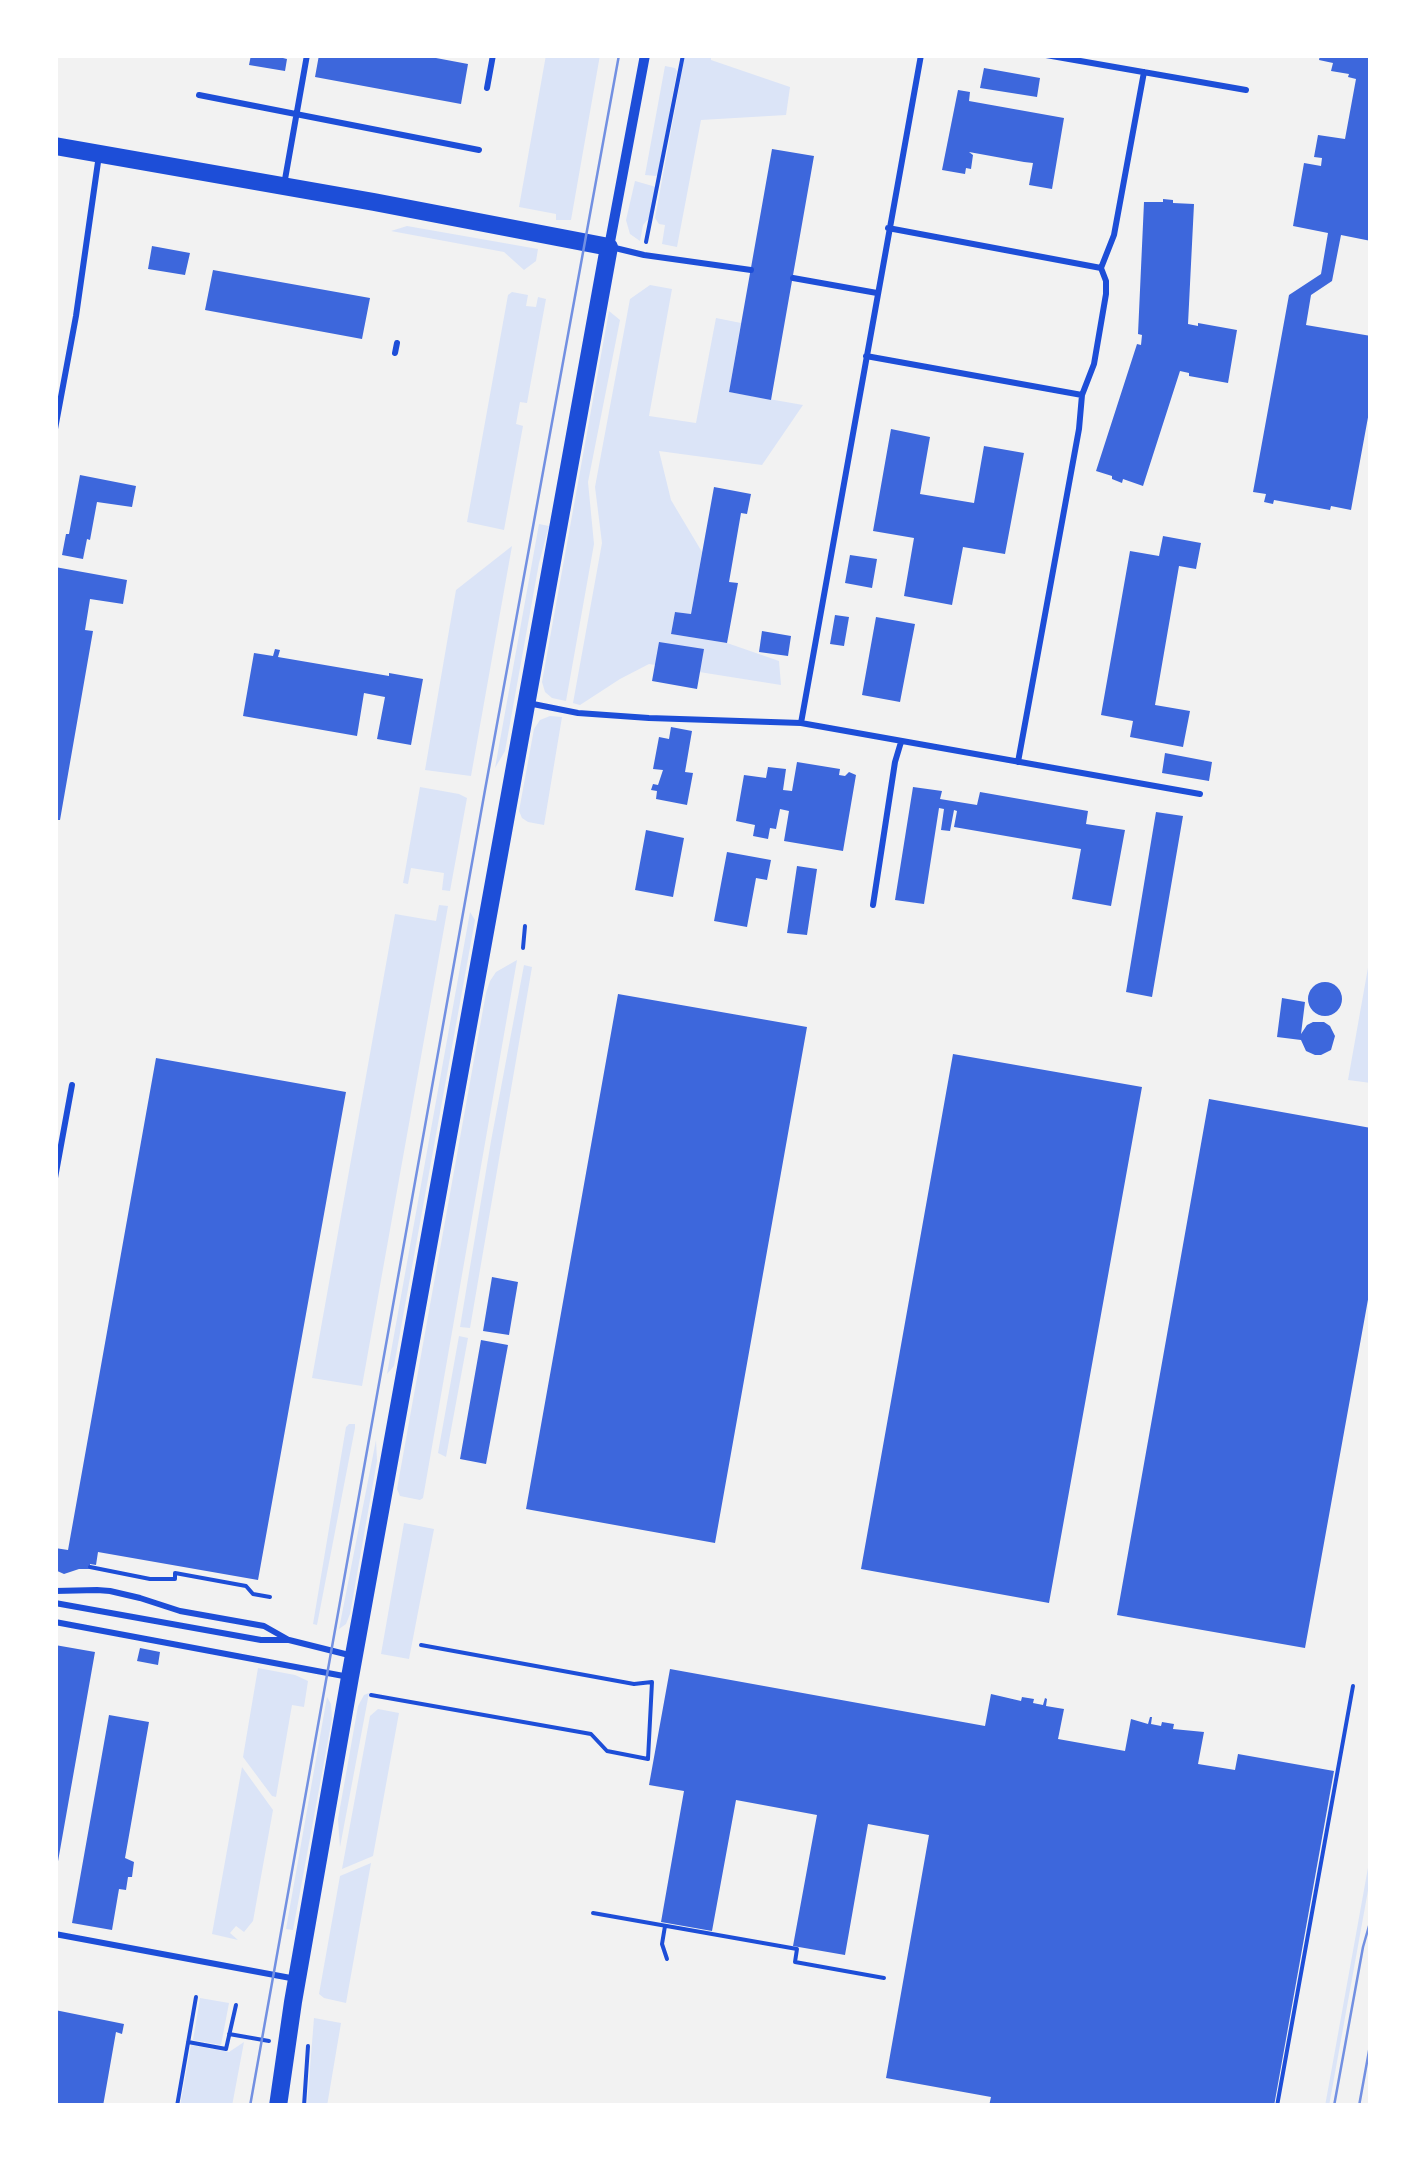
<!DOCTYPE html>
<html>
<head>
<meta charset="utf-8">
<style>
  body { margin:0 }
  #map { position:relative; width:1426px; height:2161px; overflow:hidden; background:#f2f2f2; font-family:"Fira Sans",sans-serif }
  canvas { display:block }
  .frame { position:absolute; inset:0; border:58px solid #fff; pointer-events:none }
</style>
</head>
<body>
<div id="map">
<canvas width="1426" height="2161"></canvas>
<div class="frame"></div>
</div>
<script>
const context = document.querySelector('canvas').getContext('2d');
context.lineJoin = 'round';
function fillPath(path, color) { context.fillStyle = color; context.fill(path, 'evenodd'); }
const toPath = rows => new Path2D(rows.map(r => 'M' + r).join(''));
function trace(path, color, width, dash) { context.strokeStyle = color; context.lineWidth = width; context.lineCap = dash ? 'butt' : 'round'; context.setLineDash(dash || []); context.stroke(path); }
const green = toPath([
  [546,55,600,55,571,220,556,220,556,214,519,207],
  [685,55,711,55,711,60,790,87,786,115,701,120,677,247,662,244,665,225,659,224,655,218],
  [665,66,675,68,677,71,658,175,656,176,645,175],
  [635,181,656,187,651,216,643,225,640,241,630,234,626,220],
  [407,226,538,249,536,261,524,270,504,252,391,231],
  [650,285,672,289,649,416,696,423,716,318,741,323,729,392,803,405,762,465,659,451,671,500,702,552,691,614,675,612,671,634,727,643,779,661,781,685,649,664,620,679,580,705,573,703,602,543,595,487,630,299],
  [512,292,528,295,526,306,536,307,538,297,546,299,527,403,520,402,516,424,523,426,504,530,467,522,508,295],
  [609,311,620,320,588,482,594,544,566,701,552,698,545,692,542,682],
  [539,524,549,526,539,563,505,751,495,768],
  [512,546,471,776,425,770,456,590],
  [550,716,562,717,544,825,528,822,522,818,519,811,534,729,540,720],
  [420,787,459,794,467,798,450,891,442,890,444,873,411,868,408,884,403,883],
  [439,905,448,906,362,1386,312,1378,395,914,436,921],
  [470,912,475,920,394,1366,387,1374],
  [1371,951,1371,1083,1348,1080],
  [517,960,423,1498,420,1500,400,1496,397,1489,486,993,490,981,496,972],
  [524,965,532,967,470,1328,460,1327,491,1141],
  [459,1336,468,1338,446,1457,438,1453],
  [349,1424,355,1424,355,1428,317,1625,313,1624,346,1427],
  [376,1440,377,1461,350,1614,346,1624,339,1629],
  [404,1523,434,1529,409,1659,381,1654],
  [258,1668,295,1675,308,1681,304,1707,292,1705,276,1797,272,1796,243,1757],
  [369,1693,340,1847,338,1819,358,1706,364,1695],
  [327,1697,331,1704,332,1719,293,1930,286,1929],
  [378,1709,399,1713,373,1856,342,1869,370,1716],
  [242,1767,273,1810,253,1921,244,1932,236,1926,230,1933,238,1940,212,1934],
  [1371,1851,1371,1874,1329,2106,1325,2106],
  [371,1863,346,2003,324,1998,319,1994,340,1876],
  [200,1998,229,2003,221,2045,193,2040],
  [314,2018,341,2023,327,2106,307,2106],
  [244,2042,232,2106,180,2106,191,2045,229,2052]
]);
const building = toPath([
  [251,55,283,55,283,58,287,59,285,71,249,65],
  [319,55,420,55,468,64,461,104,315,77],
  [1320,55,1371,55,1371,241,1341,235,1332,281,1311,295,1306,325,1371,336,1371,401,1351,510,1331,506,1330,510,1274,500,1273,504,1264,502,1266,494,1253,492,1289,295,1321,274,1328,233,1293,226,1304,163,1321,166,1322,158,1314,157,1318,135,1345,139,1356,79,1348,77,1349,74,1331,71,1333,63,1319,60],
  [984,68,1040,78,1037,97,980,88],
  [958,90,970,92,969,101,1064,118,1052,189,1029,185,1033,163,1024,162,969,152,973,155,971,169,966,168,965,174,942,170],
  [772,149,814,156,771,400,729,392],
  [1163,199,1173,200,1173,203,1194,204,1188,324,1198,326,1198,323,1237,330,1228,383,1189,376,1189,373,1180,371,1143,486,1123,479,1122,483,1112,479,1112,476,1096,471,1137,344,1141,345,1142,335,1138,334,1144,202,1163,202],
  [152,246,190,253,185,275,148,269],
  [213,270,370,298,362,339,205,310],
  [891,429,930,437,920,494,974,503,984,446,1024,453,1005,554,963,547,952,605,904,596,914,538,873,531],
  [80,475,136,486,132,507,97,502,90,540,87,539,83,559,62,555,66,534,69,534],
  [714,487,751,494,747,514,741,513,729,582,738,583,727,643,671,634,675,612,691,614],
  [1163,536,1201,543,1196,569,1179,566,1155,705,1190,711,1183,747,1130,737,1133,721,1101,715,1130,551,1159,556],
  [850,555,877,559,872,588,845,583],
  [55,567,127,580,123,604,90,599,85,630,93,631,60,820,55,820],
  [835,615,849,617,844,646,830,644],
  [876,617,915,624,900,702,862,695],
  [762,631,791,636,788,656,759,652],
  [659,642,704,649,697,689,652,681],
  [275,649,280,650,278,657,389,676,389,673,423,679,411,745,377,739,385,697,364,693,357,736,243,716,254,653,273,656],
  [671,727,692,731,685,772,693,773,687,805,656,799,657,791,651,790,653,784,658,785,663,770,653,769,659,737,669,739],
  [1165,753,1212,762,1209,781,1162,773],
  [797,762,840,769,839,775,845,776,849,772,856,775,843,851,784,841,789,811,780,809,776,829,770,828,768,839,753,836,755,825,736,821,744,775,766,778,768,767,786,769,783,790,792,791],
  [913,787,942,791,940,799,977,805,980,792,1088,811,1086,824,1125,830,1111,906,1072,899,1081,849,954,827,957,811,954,810,950,831,941,830,944,809,939,808,924,904,895,900],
  [1156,812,1183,816,1152,997,1126,992],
  [646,830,684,838,673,897,635,890],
  [727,852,771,860,767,880,756,878,747,927,714,921],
  [797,866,817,869,807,935,787,933],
  '1308 999a17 17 0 1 1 34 0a17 17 0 1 1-34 0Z',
  [618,994,807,1027,715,1543,526,1509],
  [1282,998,1305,1002,1301,1034,1307,1025,1313,1022,1324,1022,1330,1026,1335,1036,1331,1050,1321,1055,1315,1055,1306,1051,1301,1040,1277,1037],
  [953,1054,1142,1087,1049,1603,861,1569],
  [156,1058,346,1092,258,1580,98,1552,96,1565,90,1564,90,1569,79,1569,64,1574,55,1570,55,1548,68,1550],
  [1209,1099,1371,1128,1371,1283,1305,1648,1117,1615],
  [492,1277,518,1282,509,1335,483,1331],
  [481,1340,508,1345,486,1464,460,1459],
  [55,1645,95,1652,57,1867,55,1867],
  [140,1648,160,1652,158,1665,137,1661],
  [670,1669,985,1726,991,1694,1021,1701,1022,1697,1034,1699,1033,1703,1043,1705,1045,1698,1047,1699,1046,1706,1064,1709,1058,1739,1125,1751,1131,1719,1148,1724,1150,1717,1152,1717,1151,1724,1161,1726,1162,1722,1174,1724,1173,1729,1204,1732,1198,1764,1235,1770,1238,1754,1334,1771,1274,2106,989,2106,991,2097,886,2078,929,1835,868,1824,845,1955,793,1946,817,1815,736,1800,712,1931,661,1922,684,1791,649,1785],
  [109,1715,149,1722,125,1858,134,1862,132,1877,128,1877,126,1890,119,1889,112,1930,72,1923],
  [55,2010,124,2024,122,2034,116,2032,103,2106,55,2106]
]);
const path = toPath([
  [646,242,683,55],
  [523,948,525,926],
  [90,1567,150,1579,175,1579,175,1573,246,1586,253,1594,270,1597],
  [371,1695,591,1734,607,1751,648,1759,652,1682,634,1684,421,1645],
  [593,1913,797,1949,795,1962,884,1978],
  [665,1926,662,1944,667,1959],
  [229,2034,269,2041],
  [188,2042,226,2049,236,2005],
  [177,2106,196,1997],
  [304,2106,308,2046],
  [1277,2106,1353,1686]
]);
const service = toPath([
  [1046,55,1246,90],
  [487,88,493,55],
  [199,95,479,150],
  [284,185,307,55],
  [611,247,644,255,751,270],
  [1101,268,1114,235,1144,72],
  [793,278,877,293],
  [395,353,397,343],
  [866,356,1082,395,1094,364,1106,294,1106,281,1101,268,888,228],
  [55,429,76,316,99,155],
  [528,703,578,713,649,718,801,723,1200,794],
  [801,723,921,55],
  [1018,762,1079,429,1082,395],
  [873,905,895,762,901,742],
  [55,1178,72,1085],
  [55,1591,97,1590,110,1591,140,1598,180,1611,264,1626,287,1639],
  [55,1603,261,1640,289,1640,353,1656],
  [55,1622,349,1677],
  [55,1934,296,1979]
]);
const minor = toPath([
  [609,247,645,55]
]);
const tertiary = toPath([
  [55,146,374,202,609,247,350,1677,293,2002,278,2106]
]);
const tram = toPath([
  [250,2106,485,790,619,55],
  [1334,2106,1363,1947,1371,1919],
  [1359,2106,1371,2040]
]);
fillPath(green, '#dbe4f7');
fillPath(building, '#3d67dc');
trace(path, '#1d4ed8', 4);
trace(service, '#1d4ed8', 6);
trace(minor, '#1d4ed8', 10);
trace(tertiary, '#1d4ed8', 18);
trace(tram, '#7290e2', 2.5);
</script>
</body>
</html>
